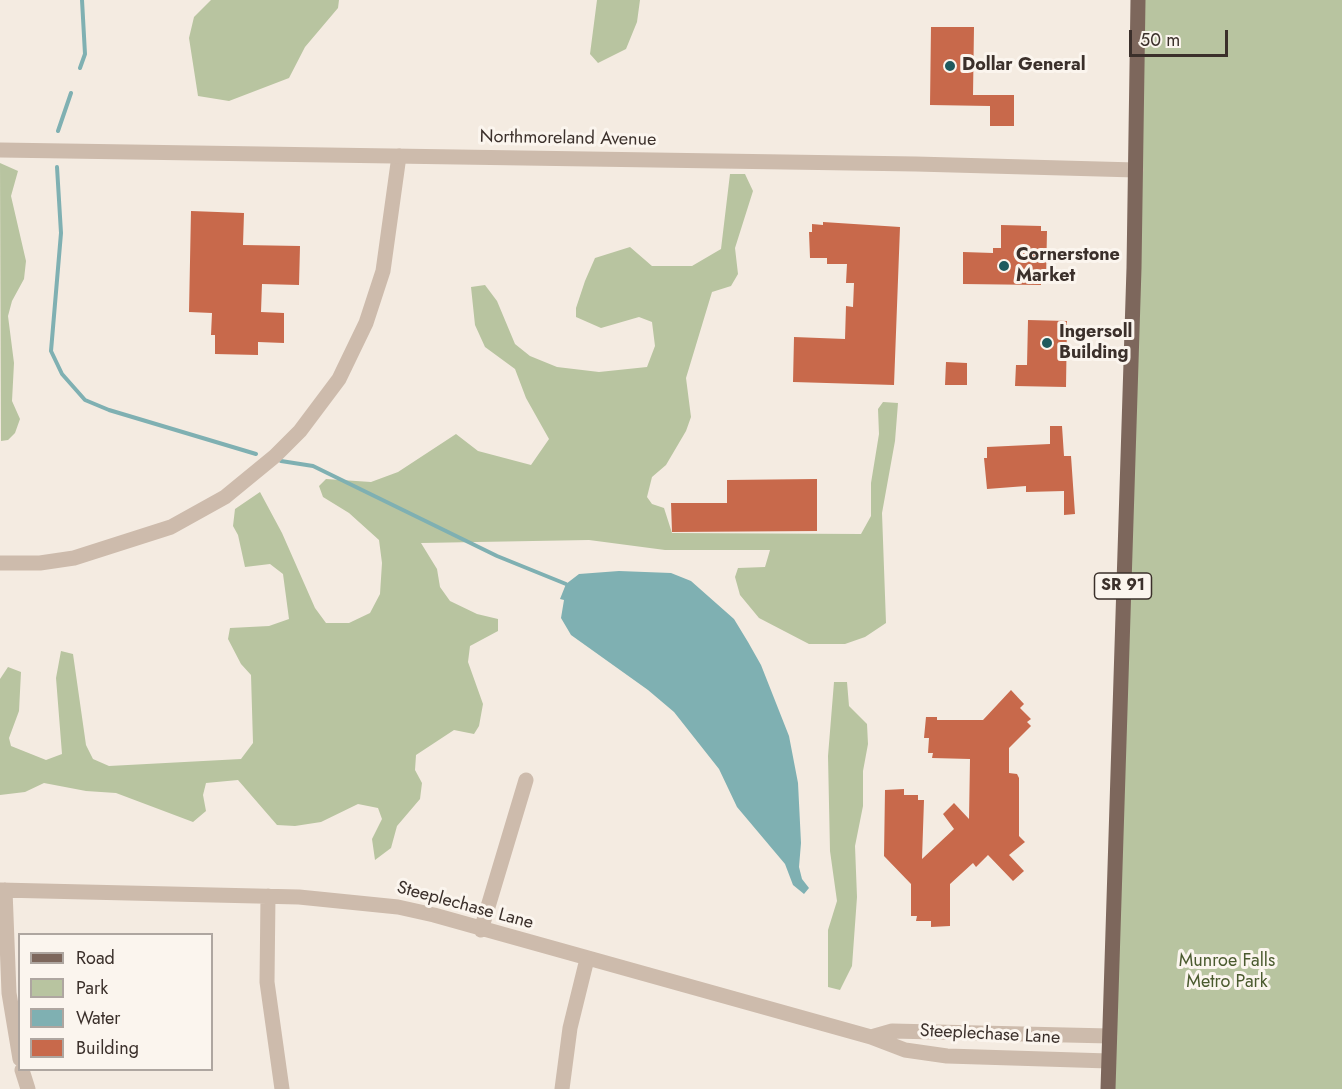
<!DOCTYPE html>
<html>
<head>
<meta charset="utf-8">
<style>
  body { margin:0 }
  #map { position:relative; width:1342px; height:1089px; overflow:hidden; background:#f4ebe1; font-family:Jost,sans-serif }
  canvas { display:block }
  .legend { position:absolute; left:18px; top:933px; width:195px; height:138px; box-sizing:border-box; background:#fbf5ee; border:2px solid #aea6a0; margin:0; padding:8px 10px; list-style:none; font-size:18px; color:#3b302b }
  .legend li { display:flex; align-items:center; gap:12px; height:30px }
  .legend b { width:30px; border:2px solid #aea6a0 }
  .scale { position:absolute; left:1129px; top:30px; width:99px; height:27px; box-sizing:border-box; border:3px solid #3b302b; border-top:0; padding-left:8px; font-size:18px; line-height:21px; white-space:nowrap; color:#3b302b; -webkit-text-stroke:4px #fbf5ee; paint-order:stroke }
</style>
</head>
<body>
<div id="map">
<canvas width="1342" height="1089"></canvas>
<ul class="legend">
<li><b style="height:8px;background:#7d675c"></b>Road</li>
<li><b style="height:16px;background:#b8c4a0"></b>Park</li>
<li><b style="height:16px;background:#7fb0b2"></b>Water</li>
<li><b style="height:16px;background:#c8694b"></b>Building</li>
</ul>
<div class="scale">50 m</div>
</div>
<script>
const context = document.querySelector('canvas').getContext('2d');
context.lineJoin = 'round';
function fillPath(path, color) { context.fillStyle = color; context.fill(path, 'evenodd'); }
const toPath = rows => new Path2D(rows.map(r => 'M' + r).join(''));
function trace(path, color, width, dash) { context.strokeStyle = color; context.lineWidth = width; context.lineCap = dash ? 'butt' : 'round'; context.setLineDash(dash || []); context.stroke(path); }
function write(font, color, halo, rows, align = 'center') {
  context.font = font + ' Jost,sans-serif'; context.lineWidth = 6; context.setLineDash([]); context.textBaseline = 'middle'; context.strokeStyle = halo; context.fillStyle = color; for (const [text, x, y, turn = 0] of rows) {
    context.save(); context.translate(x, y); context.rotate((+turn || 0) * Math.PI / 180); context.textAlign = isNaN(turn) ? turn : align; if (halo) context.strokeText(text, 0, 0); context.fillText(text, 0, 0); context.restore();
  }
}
const green = toPath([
  [211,0,339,0,338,8,305,47,289,78,229,101,198,96,189,38,194,17],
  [597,0,640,0,637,22,626,49,598,63,590,54],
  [1138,0,1342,0,1342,1089,1108,1089],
  [0,163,18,171,11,196,26,261,24,279,12,301,8,316,14,363,12,401,20,419,15,433,8,440,1,441],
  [730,174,745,174,753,191,735,248,738,274,731,286,712,292,686,378,691,417,686,431,666,465,652,477,647,497,652,504,664,508,672,533,861,534,871,516,871,483,879,434,878,409,883,402,898,403,895,441,882,513,886,623,865,637,845,644,809,644,759,618,740,595,735,577,738,568,765,567,770,550,665,550,589,540,421,543,437,569,440,587,450,601,477,614,498,619,498,631,470,646,468,662,483,704,479,726,474,734,454,730,416,755,415,770,422,783,420,799,397,826,391,848,375,860,372,839,382,819,378,808,358,804,321,822,295,826,277,825,238,780,206,783,203,795,206,811,193,822,116,793,86,791,44,783,25,792,0,795,0,679,8,667,21,672,19,711,9,738,11,746,46,760,62,754,56,678,61,651,73,654,86,745,93,759,109,766,241,759,253,743,251,675,241,664,228,639,230,628,269,626,289,619,283,574,270,564,245,567,238,535,233,526,235,509,260,492,282,533,315,608,326,623,349,623,370,613,380,594,382,563,379,540,349,513,323,497,319,486,326,479,371,482,398,472,456,434,478,451,531,465,549,439,526,398,515,369,485,347,475,325,471,287,485,285,497,301,515,344,530,356,557,367,599,372,647,367,655,346,652,322,639,317,601,328,576,317,576,308,585,281,595,258,630,247,652,266,692,266,721,249],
  [834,682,847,682,849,706,867,724,868,744,863,771,863,806,855,846,857,897,852,966,840,990,828,987,828,930,837,901,830,851,828,756]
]);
const water = toPath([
  [619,571,671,573,691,581,734,619,748,642,761,665,789,736,798,783,801,843,799,867,802,879,809,888,804,894,793,885,785,864,737,807,719,769,674,712,648,690,571,635,561,618,564,600,560,599,566,584,579,574]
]);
const stream = toPath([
  [80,68,85,54,82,0],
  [58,131,71,93],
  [57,167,61,233,51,351,62,374,85,400,109,410,256,454],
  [281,461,313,466,497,556,566,584]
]);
const building = toPath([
  [931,27,974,27,973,95,1014,95,1014,126,990,126,990,106,930,105],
  [191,211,244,213,243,245,300,246,299,285,262,284,261,312,284,313,284,343,258,342,258,355,215,354,215,335,211,335,212,313,189,312],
  [823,222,900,227,894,385,793,382,794,337,845,339,846,306,853,307,854,283,846,283,847,264,827,264,827,258,810,258,809,232,812,232,812,224,823,225],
  [1001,225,1041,226,1041,231,1047,231,1046,279,1041,279,1041,285,963,284,963,252,993,253,993,248,1001,248],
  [1028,320,1067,321,1066,387,1015,386,1016,365,1027,365],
  [946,362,967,363,967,385,945,385],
  [1050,426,1062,426,1064,456,1071,456,1075,514,1064,515,1064,491,1026,492,1026,486,987,489,984,458,987,458,987,447,1050,444],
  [817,479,817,531,672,532,671,503,727,503,727,480],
  [1011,690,1024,704,1020,708,1031,719,1027,722,1031,726,1009,748,1009,773,1017,774,1019,778,1019,836,1025,842,1009,855,1024,871,1013,881,988,855,976,867,973,863,950,884,950,926,931,927,931,921,916,921,917,916,911,916,911,884,884,856,885,790,904,789,904,795,918,795,918,800,924,800,922,859,954,829,943,814,954,803,969,819,970,759,932,758,933,753,928,753,929,738,924,738,926,717,937,717,937,720,983,720]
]);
const minor = toPath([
  [0,563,40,563,74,558,171,527,225,497,275,456,300,431,339,379,366,323,383,271,399,156],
  [0,890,299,897,398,907,434,915,871,1037,905,1050,947,1056,1109,1061],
  [5,890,9,993,20,1059],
  [268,896,267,982,282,1089],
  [481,930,526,780],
  [871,1037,892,1031,1110,1036],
  [22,1070,28,1089],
  [562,1089,570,1028,587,959]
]);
const tertiary = toPath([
  [0,150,916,164,1136,170]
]);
const primary = toPath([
  [1108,1089,1134,268,1138,0]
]);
const markers = [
  [950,66,6,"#1f5a5e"],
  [1004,266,6,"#1f5a5e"],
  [1047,343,6,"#1f5a5e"]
];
const shields = [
  [1123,586,57]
];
const shieldNames = [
  ["SR 91",1123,586]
];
const poiNames = [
  ["Dollar General",962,66],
  ["Cornerstone",1016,256],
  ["Market",1016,277],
  ["Ingersoll",1059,333],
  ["Building",1059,354]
];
const streetNames = [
  ["Northmoreland Avenue",568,139,1],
  ["Steeplechase Lane",465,906,15],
  ["Steeplechase Lane",990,1035,3]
];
const parkNames = [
  ["Munroe Falls",1227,962],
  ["Metro Park",1227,983]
];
fillPath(green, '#b8c4a0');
fillPath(water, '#7fb0b2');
trace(stream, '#7fb0b2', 4);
fillPath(building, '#c8694b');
trace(minor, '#cdbbac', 15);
trace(tertiary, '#cdbbac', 15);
trace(primary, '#7d675c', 15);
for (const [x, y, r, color] of markers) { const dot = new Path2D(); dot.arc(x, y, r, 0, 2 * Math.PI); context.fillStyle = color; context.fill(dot); trace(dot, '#fbf5ee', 2); }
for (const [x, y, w] of shields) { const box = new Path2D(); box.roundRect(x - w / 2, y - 13, w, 26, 4.5); context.fillStyle = '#fbf5ee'; context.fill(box); trace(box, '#3b302b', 1.5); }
write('bold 16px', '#3b302b', null, shieldNames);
write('bold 18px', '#3b302b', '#fbf5ee', poiNames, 'left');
write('18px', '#3b302b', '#fbf5ee', streetNames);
write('18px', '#4a5a2e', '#fbf5ee', parkNames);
</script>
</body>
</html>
